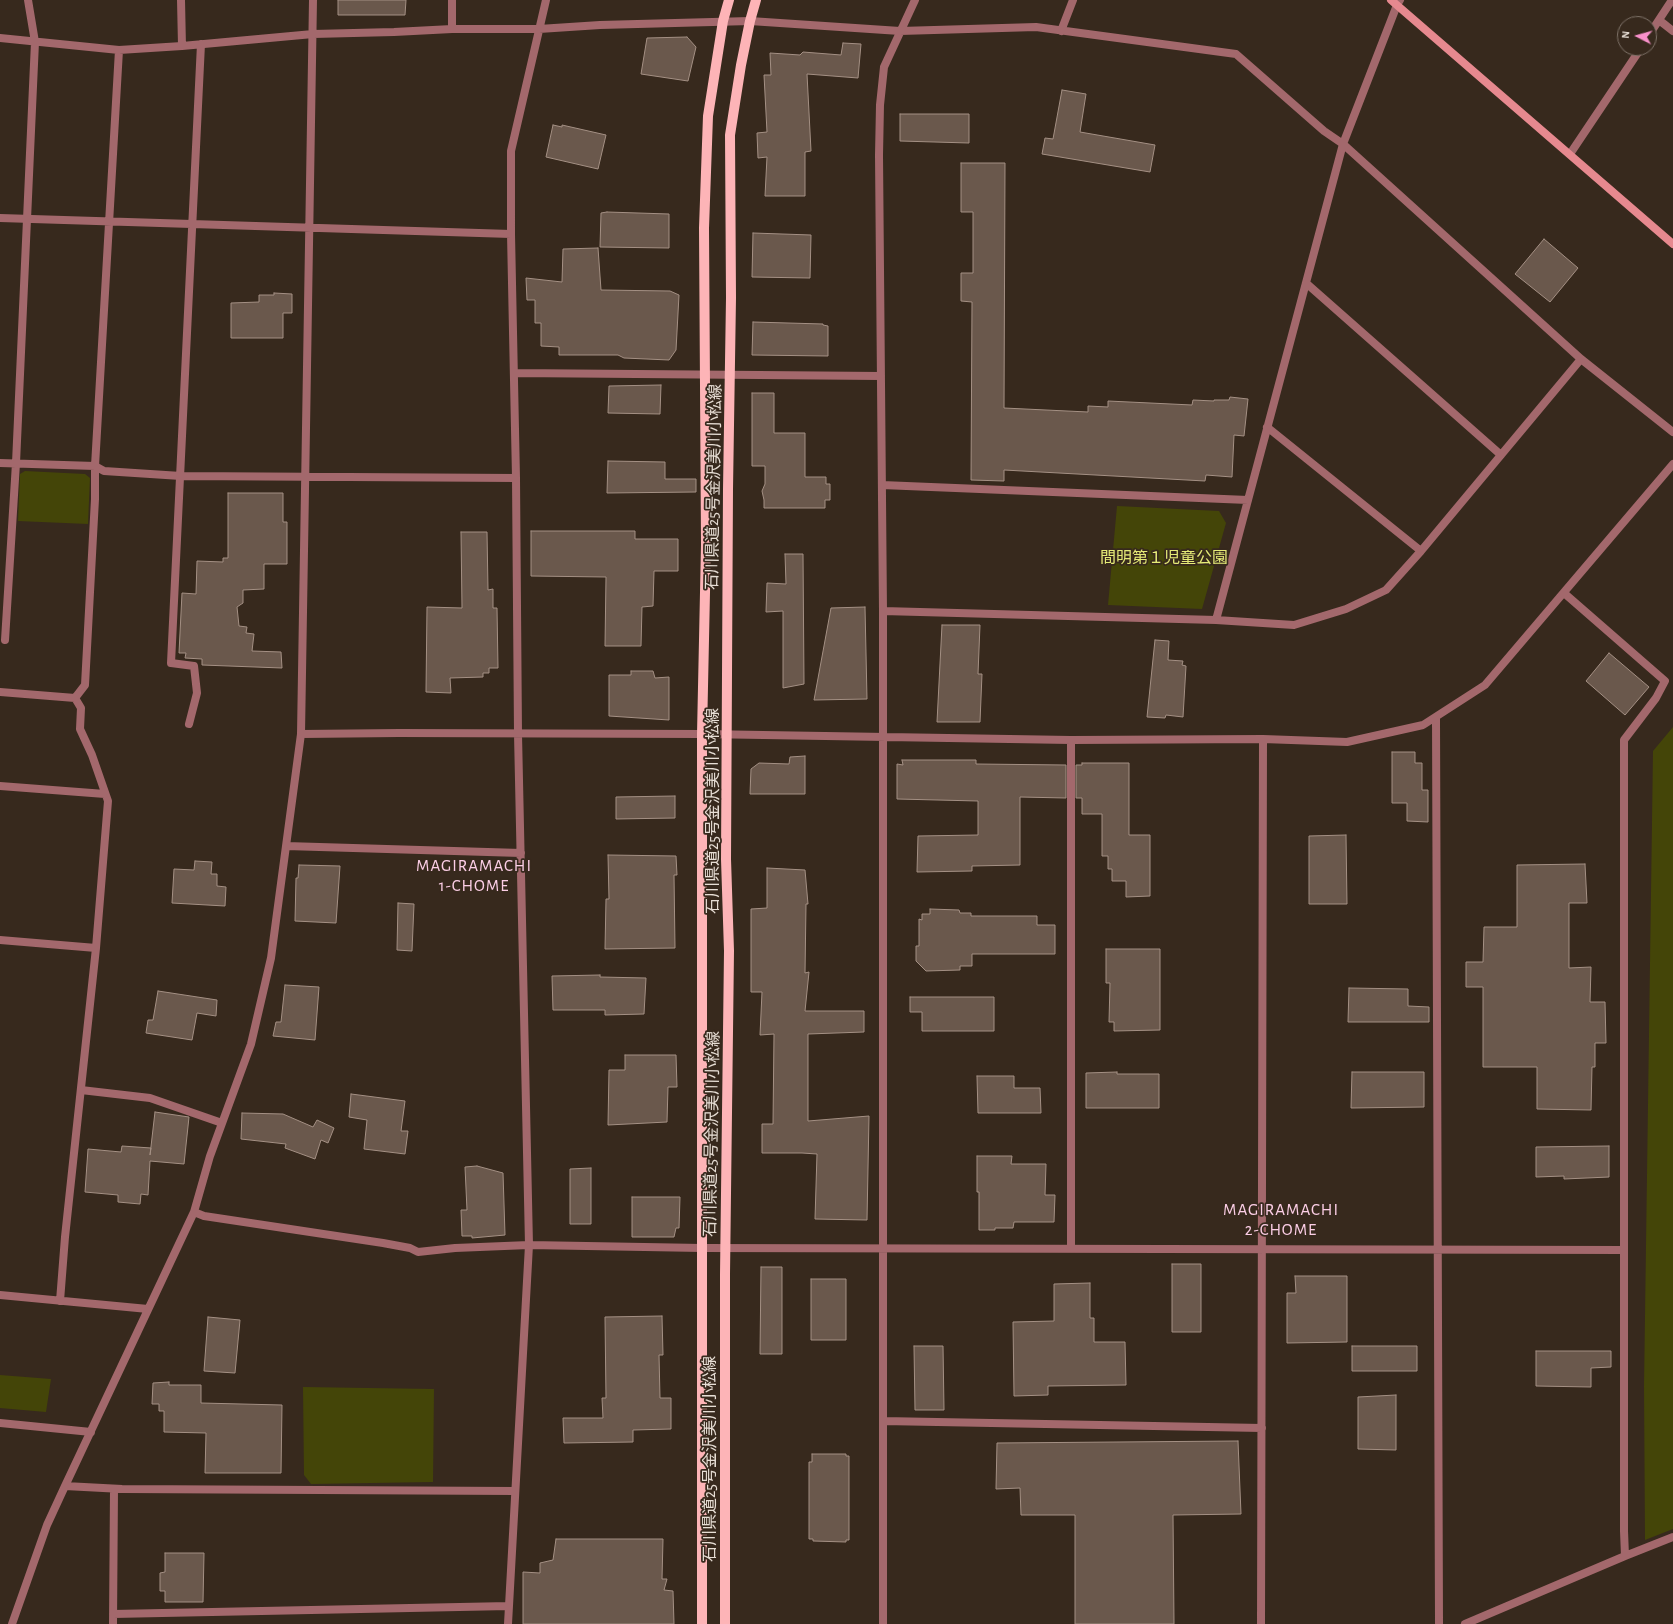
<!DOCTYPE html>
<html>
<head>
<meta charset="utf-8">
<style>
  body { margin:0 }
  #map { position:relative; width:1673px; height:1624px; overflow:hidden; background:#37291d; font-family:"Alegreya Sans",sans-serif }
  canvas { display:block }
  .north { position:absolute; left:1617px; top:16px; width:40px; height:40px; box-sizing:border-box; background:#37291d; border:1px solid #7d7167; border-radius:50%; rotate:276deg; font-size:11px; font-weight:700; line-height:16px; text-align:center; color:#e7ded5 }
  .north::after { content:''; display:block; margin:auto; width:14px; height:18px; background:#f890ca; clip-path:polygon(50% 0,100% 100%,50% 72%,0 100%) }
</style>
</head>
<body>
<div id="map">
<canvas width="1673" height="1624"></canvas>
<div class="north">N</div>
</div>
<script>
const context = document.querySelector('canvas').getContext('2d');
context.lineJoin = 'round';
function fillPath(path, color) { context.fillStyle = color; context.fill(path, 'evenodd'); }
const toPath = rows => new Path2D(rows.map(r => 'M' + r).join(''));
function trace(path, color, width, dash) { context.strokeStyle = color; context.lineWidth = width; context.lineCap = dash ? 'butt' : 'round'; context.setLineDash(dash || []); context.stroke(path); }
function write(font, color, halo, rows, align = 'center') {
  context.font = font + ' "Alegreya Sans","Noto Sans JP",sans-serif'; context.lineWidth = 3.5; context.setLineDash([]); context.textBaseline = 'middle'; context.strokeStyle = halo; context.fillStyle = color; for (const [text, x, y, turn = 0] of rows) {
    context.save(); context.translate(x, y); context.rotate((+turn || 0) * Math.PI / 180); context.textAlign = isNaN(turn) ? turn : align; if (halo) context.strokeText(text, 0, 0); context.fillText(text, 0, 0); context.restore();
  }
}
const green = toPath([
  [25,471,85,474,90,478,88,524,18,521,20,474],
  [1117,506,1219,511,1226,523,1202,609,1108,605],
  [1673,727,1673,1529,1645,1540,1644,1386,1653,751],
  [0,1375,51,1379,46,1412,0,1408],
  [303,1387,434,1389,433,1482,311,1484,304,1475]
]);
const building = toPath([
  [338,0,406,0,405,15,338,15,338,0],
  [687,37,696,47,688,81,641,74,647,38,687,37],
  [843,43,861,44,858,78,807,74,811,151,805,152,805,196,765,196,767,157,758,158,757,133,767,132,764,75,771,75,770,53,800,55,803,52,841,55,843,43],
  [1062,90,1086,94,1080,132,1155,145,1150,172,1042,154,1045,138,1053,139,1062,90],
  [900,114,969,114,969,143,900,141,900,114],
  [553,125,562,127,562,125,606,135,598,169,546,157,553,125],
  [961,163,1005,163,1004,408,1088,412,1088,406,1108,407,1108,401,1192,405,1193,400,1214,401,1214,400,1229,400,1230,397,1248,399,1244,436,1234,435,1232,477,1206,475,1205,481,1004,470,1004,481,971,480,972,302,961,301,961,273,973,273,973,212,961,212,961,163],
  [607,212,669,214,669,248,600,247,601,213,607,212],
  [753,233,811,235,810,278,752,277,753,233],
  [1544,239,1578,268,1550,302,1515,274,1544,239],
  [598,248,601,290,670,291,679,295,676,350,669,360,624,358,618,355,559,355,559,347,541,346,541,323,535,323,535,300,527,300,526,278,562,282,563,249,598,248],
  [274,293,292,294,292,313,283,313,283,338,231,338,231,303,259,302,259,295,274,295,274,293],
  [753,322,823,324,823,325,828,326,828,356,752,355,753,322],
  [661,385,660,414,608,413,609,386,661,385],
  [752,393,774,393,774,433,805,433,805,477,826,477,826,484,830,484,830,500,825,500,825,508,764,508,764,500,762,491,765,484,765,466,752,466,752,393],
  [608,461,665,462,665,479,696,479,696,492,607,493,608,461],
  [228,493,283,493,283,522,287,522,287,564,264,564,264,589,243,590,243,603,237,607,239,626,247,627,246,633,254,634,252,651,281,652,282,668,202,665,202,659,185,658,186,653,179,653,182,593,196,594,197,561,223,562,223,558,228,558,228,493],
  [531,531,635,531,635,539,678,539,678,571,654,571,653,606,642,607,641,646,605,646,606,577,531,576,531,531],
  [461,532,487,532,488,590,493,589,493,608,497,608,498,668,489,668,489,673,483,673,483,677,450,678,451,693,426,692,427,607,462,608,461,532],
  [785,554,803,554,804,684,783,688,783,611,766,612,767,583,786,584,785,554],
  [865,607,867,699,814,700,831,608,865,607],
  [942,625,980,625,978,674,982,674,980,722,937,722,942,625],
  [1155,640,1169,641,1168,660,1183,661,1182,665,1186,666,1183,717,1166,715,1165,718,1147,717,1155,640],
  [1609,653,1649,687,1625,715,1586,681,1609,653],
  [631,671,653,671,655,678,669,677,669,720,609,716,609,675,631,675,631,671],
  [1392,752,1415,752,1415,763,1422,763,1422,790,1428,790,1428,822,1407,821,1407,803,1392,803,1392,752],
  [805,756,805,794,750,794,751,769,759,763,789,764,790,757,805,756],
  [902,760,976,760,976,764,1066,765,1066,798,1020,797,1020,865,972,866,972,871,917,872,918,836,978,835,978,801,897,799,897,764,903,765,902,760],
  [1082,763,1129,763,1129,835,1150,835,1150,896,1126,897,1126,881,1112,881,1112,869,1108,869,1108,856,1102,856,1102,814,1082,814,1082,798,1076,798,1076,765,1082,765,1082,763],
  [675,796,675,818,616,819,616,797,675,796],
  [1346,835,1347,904,1309,904,1309,836,1346,835],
  [608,855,676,856,677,875,674,875,675,948,605,949,606,899,609,899,608,855],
  [195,861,212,862,211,874,217,874,217,886,226,887,225,906,172,903,174,869,194,870,195,861],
  [1585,864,1587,903,1569,903,1569,968,1591,967,1590,1002,1605,1002,1606,1043,1595,1043,1595,1067,1592,1067,1591,1110,1537,1109,1537,1067,1483,1067,1483,987,1466,987,1466,962,1483,962,1484,927,1517,927,1517,865,1585,864],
  [299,865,340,866,336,923,295,921,296,878,298,878,299,865],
  [767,868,805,870,808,904,806,904,805,973,809,972,805,1011,864,1011,864,1032,808,1034,808,1121,869,1116,867,1220,815,1219,817,1154,802,1153,762,1153,762,1124,773,1124,774,1034,760,1035,762,992,751,992,751,909,767,908,767,868],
  [398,903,414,904,412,951,397,950,398,903],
  [930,909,959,910,960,913,971,913,971,916,1037,916,1037,925,1055,925,1055,954,972,954,972,966,960,966,960,970,926,971,916,961,916,946,919,946,919,919,922,920,922,914,930,914,930,909],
  [1106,949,1160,949,1160,1030,1114,1031,1114,1022,1109,1022,1110,983,1106,983,1106,949],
  [600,975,600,977,646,978,644,1014,605,1015,605,1010,553,1010,552,976,600,975],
  [285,985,319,987,315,1040,273,1036,276,1022,281,1022,285,985],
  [1349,988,1408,989,1408,1006,1429,1007,1429,1022,1348,1022,1349,988],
  [158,991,217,1000,216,1016,197,1013,192,1040,146,1033,148,1020,153,1020,158,991],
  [910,997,994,997,994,1031,922,1031,922,1012,910,1012,910,997],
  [625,1055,676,1055,677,1087,668,1087,667,1122,608,1125,609,1070,625,1070,625,1055],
  [1117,1072,1117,1074,1159,1074,1159,1108,1086,1108,1086,1073,1117,1072],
  [1352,1072,1424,1072,1424,1107,1351,1108,1352,1072],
  [977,1076,1014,1076,1014,1088,1040,1088,1041,1113,978,1113,977,1076],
  [351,1094,405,1101,401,1131,408,1131,405,1154,364,1149,367,1120,349,1117,351,1094],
  [155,1112,189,1117,184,1164,150,1161,148,1195,141,1194,140,1204,118,1202,118,1195,85,1192,88,1149,121,1152,122,1146,151,1148,150,1155,155,1112],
  [242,1113,283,1114,313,1127,317,1120,334,1128,328,1143,321,1140,315,1159,285,1148,286,1144,241,1139,242,1113],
  [1609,1146,1609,1177,1564,1179,1564,1176,1536,1177,1536,1147,1609,1146],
  [977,1156,1012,1156,1011,1164,1046,1164,1045,1195,1055,1195,1054,1222,1014,1222,1013,1228,995,1228,995,1230,979,1230,979,1192,977,1192,977,1156],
  [477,1166,503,1173,505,1235,472,1238,472,1236,462,1236,461,1210,467,1210,465,1167,477,1166],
  [591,1168,591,1224,570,1224,570,1169,591,1168],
  [632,1197,680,1197,679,1228,676,1228,674,1237,632,1237,632,1197],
  [1172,1264,1201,1264,1201,1332,1172,1332,1172,1264],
  [761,1267,782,1267,782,1354,760,1354,761,1267],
  [1295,1276,1347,1276,1347,1342,1287,1343,1287,1293,1296,1293,1295,1276],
  [811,1279,846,1279,846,1340,811,1340,811,1279],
  [1090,1283,1090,1318,1094,1318,1094,1342,1125,1342,1126,1385,1048,1386,1048,1395,1014,1396,1013,1322,1054,1321,1054,1284,1090,1283],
  [662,1316,663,1355,659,1355,660,1398,671,1398,671,1429,633,1430,633,1442,564,1443,563,1418,603,1418,602,1398,606,1398,605,1317,662,1316],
  [208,1317,240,1320,235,1373,204,1371,208,1317],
  [914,1346,943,1346,944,1410,915,1410,914,1346],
  [1352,1346,1417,1346,1417,1371,1352,1371,1352,1346],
  [1536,1351,1611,1351,1611,1367,1591,1368,1591,1387,1536,1386,1536,1351],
  [169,1382,169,1385,201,1385,201,1403,282,1405,281,1473,205,1473,206,1433,164,1432,164,1411,159,1411,159,1404,152,1404,153,1383,169,1382],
  [1396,1395,1396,1450,1358,1449,1358,1397,1396,1395],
  [1238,1441,1241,1514,1173,1515,1174,1624,1075,1624,1075,1515,1021,1515,1020,1488,996,1489,997,1443,1238,1441],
  [812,1454,846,1454,846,1456,849,1456,849,1540,846,1540,846,1542,813,1541,813,1539,809,1539,809,1462,812,1462,812,1454],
  [556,1539,663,1539,662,1579,667,1579,664,1590,673,1591,674,1624,523,1624,523,1572,540,1573,540,1563,553,1560,556,1539],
  [165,1553,204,1553,203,1602,165,1602,165,1591,160,1591,160,1573,165,1572,165,1553]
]);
const street = toPath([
  [181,0,182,46],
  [1659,20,1673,31],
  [452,29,452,0],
  [1061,31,1073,0],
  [1649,35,1672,0],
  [0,38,119,50,182,46,313,34,394,32,452,29,539,29,600,25,750,21,900,31,1036,27,1236,54,1324,131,1343,144,1581,359,1673,432],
  [1570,154,1641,48],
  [0,218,511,234],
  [1306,283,1501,455],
  [514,373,881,376],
  [1267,427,1421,551],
  [0,463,95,466,104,471,181,476,516,478],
  [882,485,1248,500],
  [883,611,1216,620,1294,625,1346,609,1386,590,1421,551,1581,359],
  [1216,620,1343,144,1397,5,1400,0],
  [5,640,16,463,35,42,28,0],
  [0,692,75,698],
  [1436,718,1439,1624],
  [189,724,197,693,194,666,171,663,201,44],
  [301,734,399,733,702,734,1071,740,1263,739,1347,742,1423,725,1485,685,1673,464],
  [0,786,105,794],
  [286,846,521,853],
  [0,940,96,948],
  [81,1090,150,1098,222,1123],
  [194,1212,204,1216,383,1243,410,1248,418,1252,455,1248,529,1245,702,1248,1624,1250],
  [1071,1249,1071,740],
  [0,1295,148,1309],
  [60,1301,65,1237,96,948,108,801,92,755,80,729,81,708,75,698,85,685,95,499,95,466,119,50],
  [883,1421,1262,1428],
  [0,1423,91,1432],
  [65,1486,122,1489,515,1491],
  [1625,1556,1673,1537],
  [113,1614,509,1606],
  [12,1624,47,1525,65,1486,194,1212,210,1156,251,1044,271,958,301,734,313,0],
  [113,1624,114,1489],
  [508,1624,529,1245,518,734,516,478,511,234,511,151,546,0],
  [883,1624,883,611,879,155,880,105,884,67,915,0],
  [1261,1624,1263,739],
  [1465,1624,1625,1556,1624,1531,1624,740,1656,698,1665,681,1564,593]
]);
const secondary = toPath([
  [1391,0,1673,244]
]);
const primary = toPath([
  [702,1624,702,734,706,545,704,228,708,116,723,21,729,0],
  [725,1624,725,1274,729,951,726,859,728,489,731,298,730,135,741,65,750,21,756,0]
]);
const streetNames = [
  ["石川県道25号金沢美川小松線",714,487,-89],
  ["石川県道25号金沢美川小松線",713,811,-90],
  ["石川県道25号金沢美川小松線",712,1134,-89],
  ["石川県道25号金沢美川小松線",710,1459,-90]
];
const parkNames = [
  ["間明第１児童公園",1164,558]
];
const neighbourhoodNames = [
  ["MAGIRAMACHI",474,866],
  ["1-CHOME",474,886],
  ["MAGIRAMACHI",1281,1210],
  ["2-CHOME",1281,1230]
];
fillPath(green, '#444508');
fillPath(building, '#6a584c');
trace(building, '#a49084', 1);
trace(street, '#a3686c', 8);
trace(secondary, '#e6898f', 8);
trace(primary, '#fdb4b7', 10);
write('16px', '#e7ded5', '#37291d', streetNames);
write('16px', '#e5ea77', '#37291d', parkNames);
context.letterSpacing = '1px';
write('17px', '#fccee6', '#37291d', neighbourhoodNames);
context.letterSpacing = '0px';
</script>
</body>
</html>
